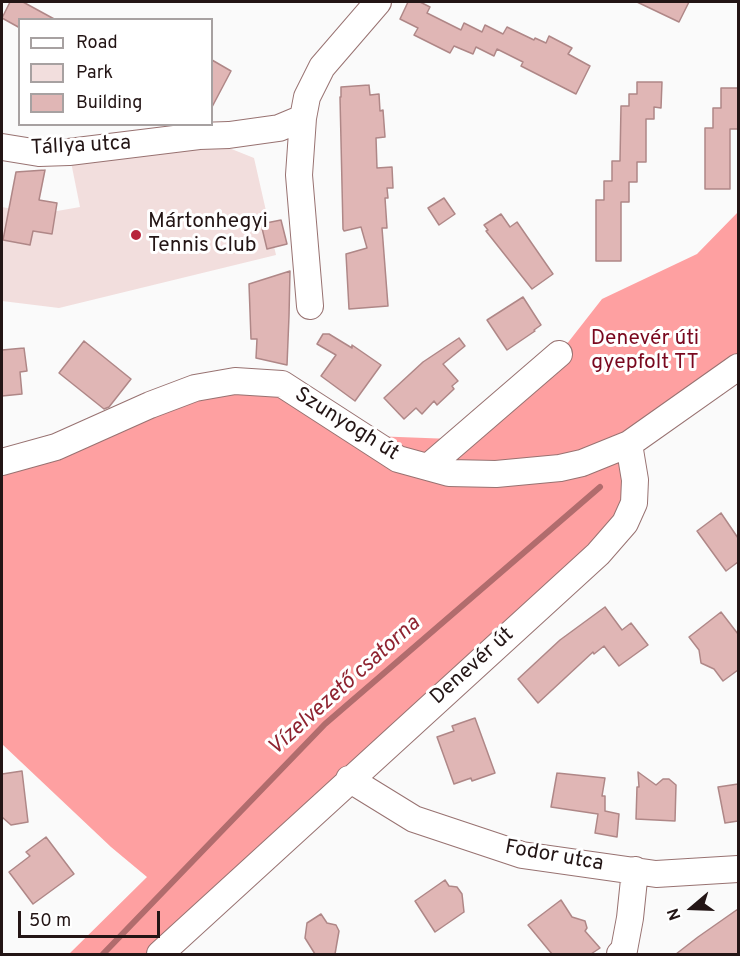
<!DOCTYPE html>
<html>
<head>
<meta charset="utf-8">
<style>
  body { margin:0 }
  #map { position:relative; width:740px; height:956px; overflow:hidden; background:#fafafa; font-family:Overpass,sans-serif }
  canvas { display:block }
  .frame { position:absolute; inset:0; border:3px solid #231515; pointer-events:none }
  .legend { position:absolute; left:18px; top:18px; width:195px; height:108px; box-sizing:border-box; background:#fff; border:2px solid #a7a1a1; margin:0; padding:8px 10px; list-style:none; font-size:18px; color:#231515 }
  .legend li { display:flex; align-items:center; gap:12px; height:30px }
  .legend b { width:30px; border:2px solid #a7a1a1 }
  .north { position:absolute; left:662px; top:878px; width:60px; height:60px; -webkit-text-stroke:4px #fff; paint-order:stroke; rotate:251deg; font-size:16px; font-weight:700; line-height:24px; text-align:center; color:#231515 }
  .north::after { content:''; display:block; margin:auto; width:21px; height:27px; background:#231515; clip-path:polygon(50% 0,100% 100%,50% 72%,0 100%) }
  .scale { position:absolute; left:18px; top:911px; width:142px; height:27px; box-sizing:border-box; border:3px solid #231515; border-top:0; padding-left:8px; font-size:18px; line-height:21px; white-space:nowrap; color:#231515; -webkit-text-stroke:4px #fff; paint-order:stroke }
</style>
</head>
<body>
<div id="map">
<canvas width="740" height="956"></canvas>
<div class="frame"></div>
<ul class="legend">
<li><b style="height:8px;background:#fff"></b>Road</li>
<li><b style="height:16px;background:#f2dedd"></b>Park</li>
<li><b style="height:16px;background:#e0b6b5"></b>Building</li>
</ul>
<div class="north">N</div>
<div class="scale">50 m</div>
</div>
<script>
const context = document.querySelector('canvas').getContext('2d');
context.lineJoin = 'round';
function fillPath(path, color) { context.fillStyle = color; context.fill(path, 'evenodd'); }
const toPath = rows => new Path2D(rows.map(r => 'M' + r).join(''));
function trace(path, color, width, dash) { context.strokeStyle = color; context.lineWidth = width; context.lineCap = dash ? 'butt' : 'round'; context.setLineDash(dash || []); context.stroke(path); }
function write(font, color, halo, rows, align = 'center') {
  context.font = font + ' Overpass,sans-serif'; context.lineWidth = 6; context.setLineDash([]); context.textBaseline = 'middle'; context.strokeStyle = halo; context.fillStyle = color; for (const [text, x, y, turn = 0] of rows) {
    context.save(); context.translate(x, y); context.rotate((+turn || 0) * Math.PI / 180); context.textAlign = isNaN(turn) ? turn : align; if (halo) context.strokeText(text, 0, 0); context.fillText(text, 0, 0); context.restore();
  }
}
const green = toPath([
  [199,136,254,158,276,255,59,308,2,301,2,207,40,214,80,207,69,152]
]);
const forest = toPath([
  [738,212,738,367,629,444,634,503,148,954,69,954,147,877,111,847,2,744,2,462,150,405,282,384,346,435,478,440,559,354,602,299,697,254]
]);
const stream = toPath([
  [103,954,325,724,600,487]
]);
const building = toPath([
  [10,2,23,2,56,20,20,20,20,28,2,18,10,2],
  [408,2,420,2,430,7,427,13,461,30,464,23,482,32,485,25,503,34,507,27,534,40,535,38,546,43,549,36,572,48,568,54,590,66,576,94,521,66,523,62,497,49,494,56,476,47,473,54,454,46,450,53,414,35,418,28,400,19,408,2],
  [637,2,689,2,679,22,637,2],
  [212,60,231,71,212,107,212,60],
  [637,82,662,82,661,108,654,107,654,119,646,119,646,162,637,162,637,182,629,182,629,202,621,202,621,261,596,261,596,200,604,200,604,181,612,181,612,161,620,161,621,106,629,106,629,94,637,94,637,82],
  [369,85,370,95,379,94,380,111,383,110,385,137,376,138,377,168,392,167,393,188,387,188,388,198,385,198,387,228,382,228,388,306,349,309,346,254,367,248,361,227,344,231,343,229,340,97,341,97,341,87,369,85],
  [721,88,738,88,738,129,730,129,730,189,705,189,705,128,713,128,713,108,721,108,721,88],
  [45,170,39,200,57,203,52,234,33,231,30,245,3,240,16,172,45,170],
  [444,198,455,214,439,225,428,208,444,198],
  [501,214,510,227,517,222,553,274,532,289,486,231,488,230,484,225,501,214],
  [281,220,287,244,267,249,261,224,281,220],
  [290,271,289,316,287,365,256,358,257,339,251,339,249,284,290,271],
  [523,297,541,325,534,330,535,331,507,350,487,320,523,297],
  [323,334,329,334,352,348,352,345,381,365,355,401,321,376,336,355,317,344,323,334],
  [459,338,465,346,443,364,458,381,452,386,454,389,437,405,434,401,422,414,416,408,404,419,384,398,423,362,459,338],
  [84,341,131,379,109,407,104,409,59,373,84,341],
  [24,348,27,371,20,372,22,394,2,396,2,350,24,348],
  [721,513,738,538,738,562,726,571,697,531,721,513],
  [605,607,622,630,631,623,648,645,619,666,604,646,594,654,593,652,538,703,518,679,560,640,605,607],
  [721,612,738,634,738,670,723,681,714,669,701,663,699,650,689,637,721,612],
  [475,718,495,773,472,781,471,778,454,784,437,737,454,731,452,726,475,718],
  [22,771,28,822,11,825,2,817,2,774,22,771],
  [638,772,656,785,663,779,669,779,676,785,675,821,636,819,637,787,639,787,638,772],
  [557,773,605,778,602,796,605,796,605,811,619,814,617,837,595,833,598,814,551,807,557,773],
  [738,784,738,821,725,823,718,787,738,784],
  [46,837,74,874,33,904,9,872,30,856,26,852,46,837],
  [445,880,449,886,457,887,462,894,464,912,435,932,415,901,445,880],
  [561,900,572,917,585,921,587,928,585,931,600,948,591,954,552,954,528,925,561,900],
  [738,909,738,954,676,954,698,937,738,909],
  [321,914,327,923,336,925,339,931,335,954,315,954,305,938,307,923,321,914]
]);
const minor = toPath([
  [2,147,39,153,69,152,199,136,229,135,279,128,303,118],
  [310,306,299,175,303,118,307,97,322,67,378,2],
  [2,462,56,447,150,405,195,388,235,381,282,384,398,459,449,473,496,474,560,468,582,463,629,444,738,367],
  [428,467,559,354],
  [349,779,414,819,522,855,656,874,738,869],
  [160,954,598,554,625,523,634,503,635,480,629,444],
  [620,954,624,950,630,918,635,870]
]);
const markers = [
  [136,235,6,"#b7253b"]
];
const streetNames = [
  ["Tállya utca",81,147,-3],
  ["Szunyogh út",346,425,32],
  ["Denevér út",473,667,-42],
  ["Fodor utca",554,857,10]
];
const poiNames = [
  ["Mártonhegyi",148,223],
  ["Tennis Club",148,247]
];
const parkNames = [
  ["Denevér úti",645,340],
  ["gyepfolt TT",645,364]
];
const waterNames = [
  ["Vízelvezető csatorna",345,687,-42]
];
fillPath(green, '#f2dedd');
fillPath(forest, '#fea0a1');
trace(stream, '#b16c6d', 6);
fillPath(building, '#e0b6b5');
trace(building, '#af8787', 1.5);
trace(minor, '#987271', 28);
trace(minor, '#fff', 26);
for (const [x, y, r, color] of markers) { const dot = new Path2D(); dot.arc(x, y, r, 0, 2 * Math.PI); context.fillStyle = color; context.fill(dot); trace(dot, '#fff', 2); }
write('21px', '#231515', '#fff', streetNames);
write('21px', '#231515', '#fff', poiNames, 'left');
write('21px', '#79081f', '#fff', parkNames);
write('italic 22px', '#8f2431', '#fff', waterNames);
</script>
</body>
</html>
